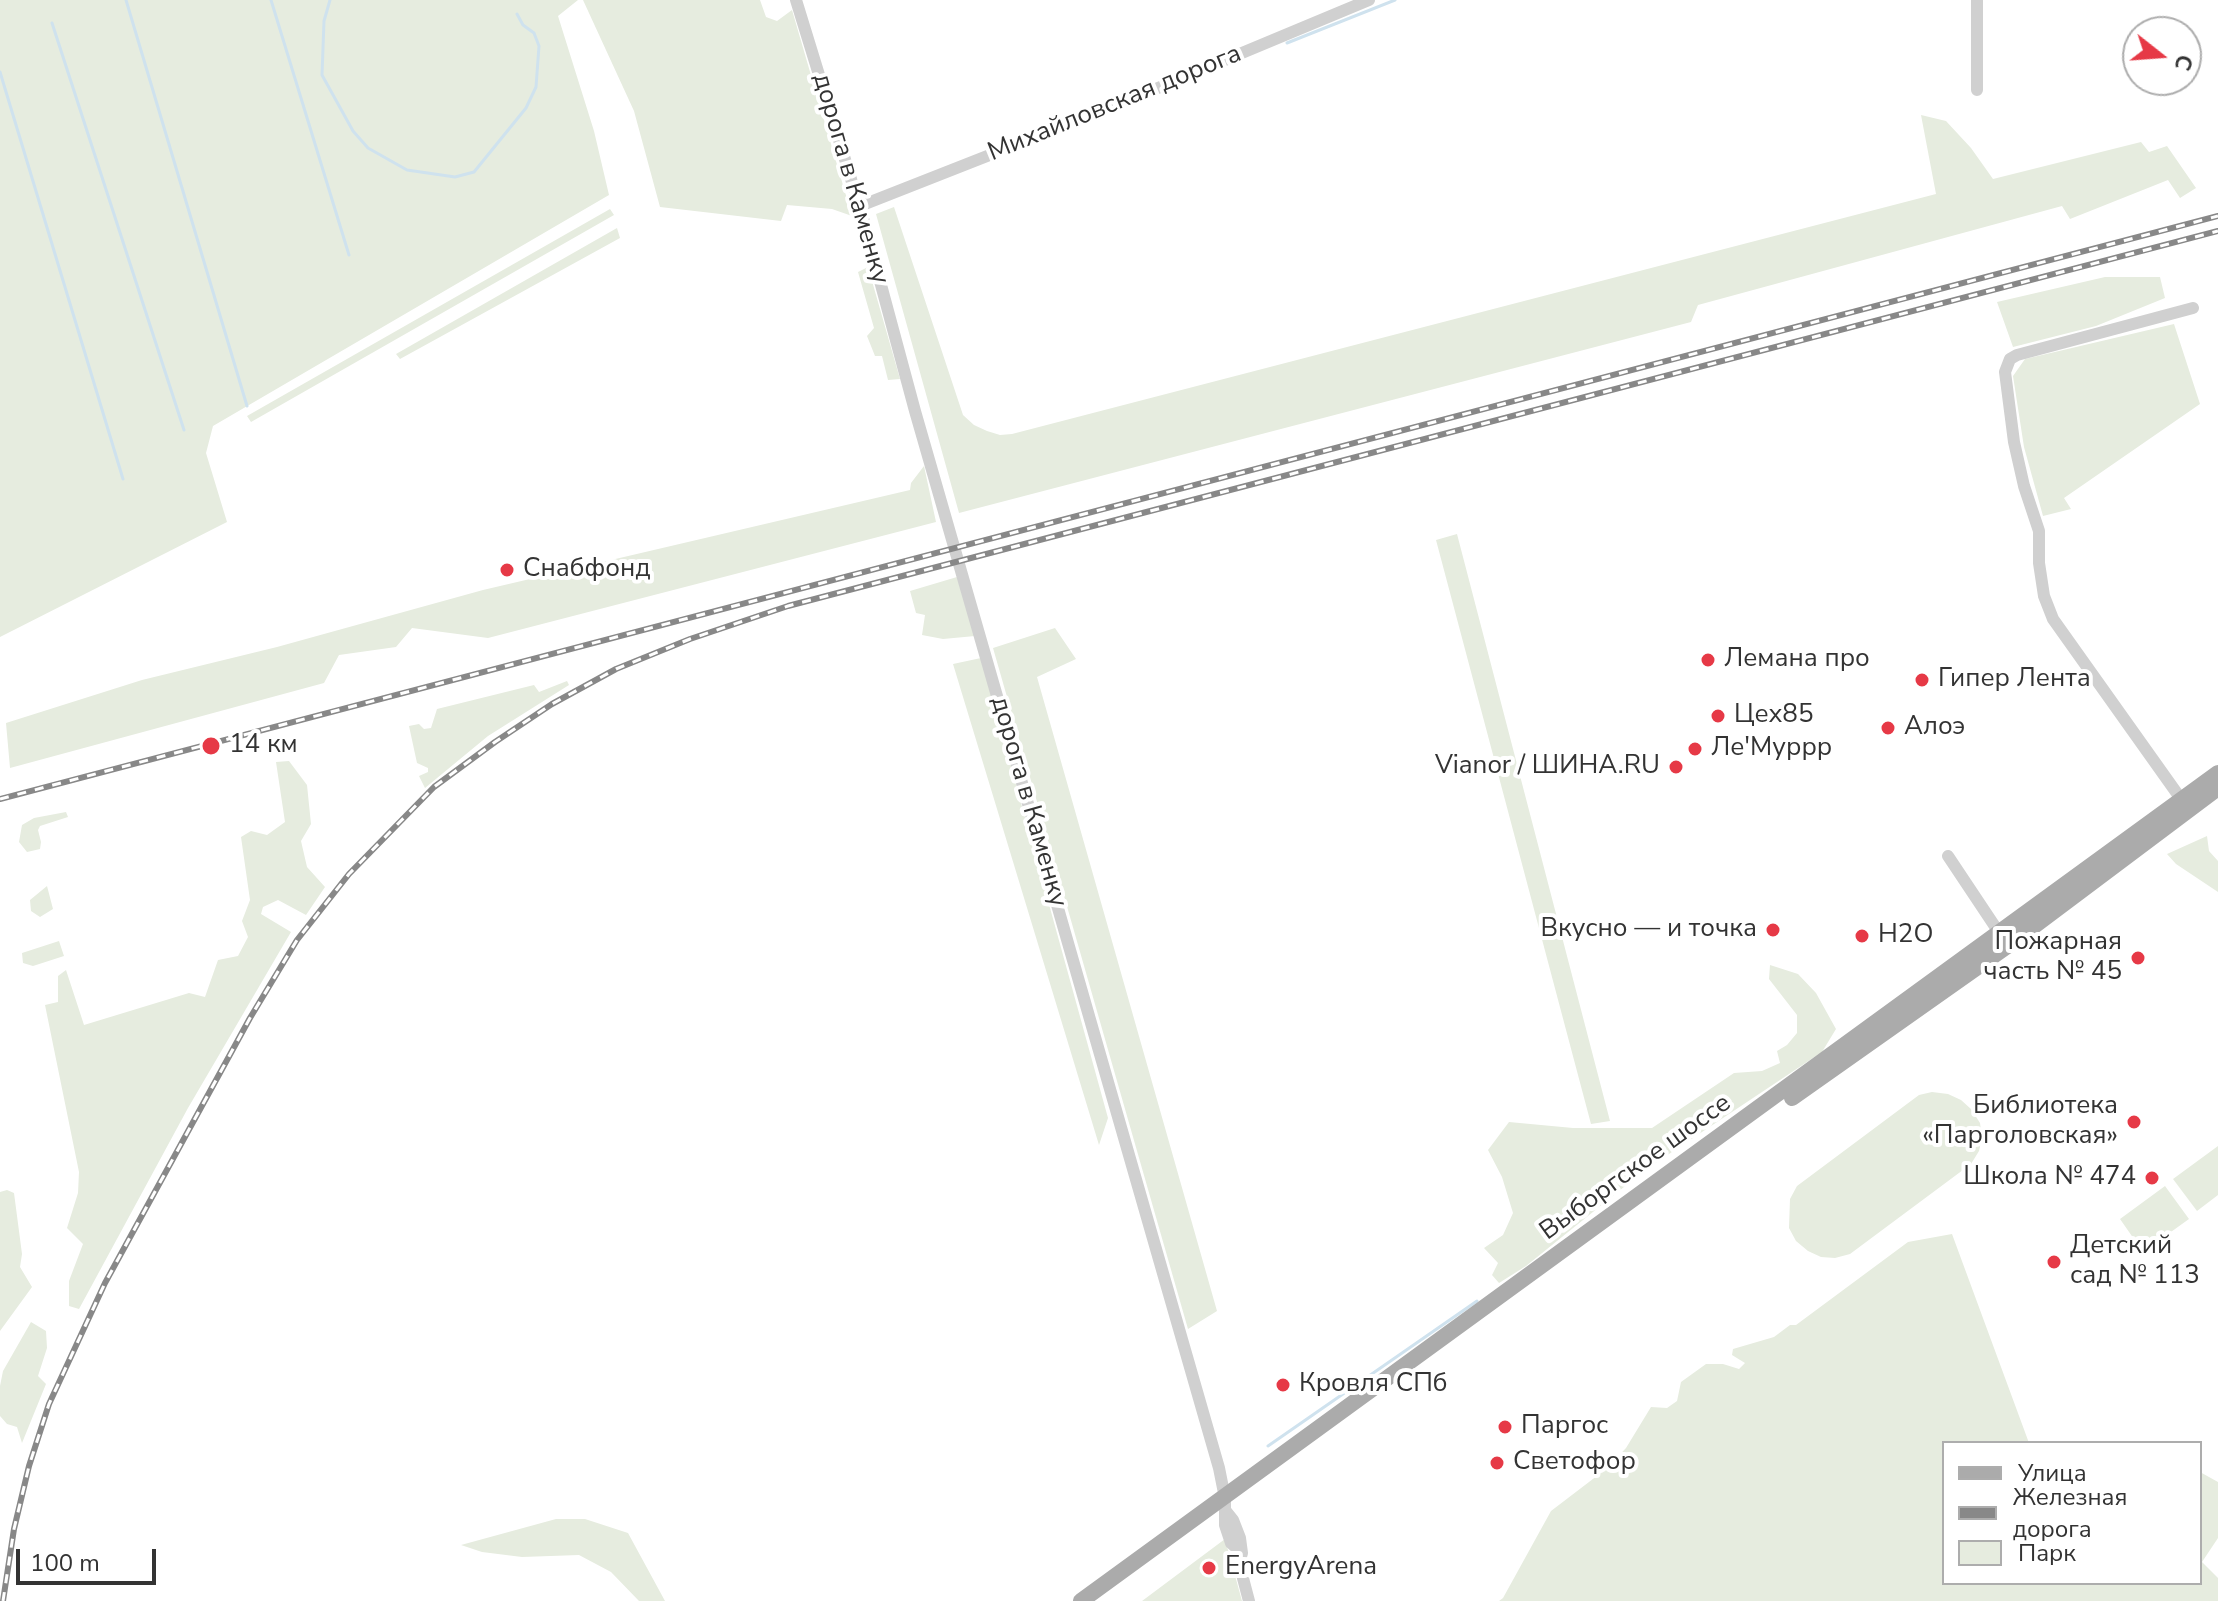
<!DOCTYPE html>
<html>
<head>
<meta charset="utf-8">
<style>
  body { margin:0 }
  #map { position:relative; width:2218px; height:1601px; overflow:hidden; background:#fff; font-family:"Nunito Sans",sans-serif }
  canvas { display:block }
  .legend { position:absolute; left:1942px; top:1441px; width:260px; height:144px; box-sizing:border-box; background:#fff; border:2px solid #adadad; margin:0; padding:10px 14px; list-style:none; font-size:24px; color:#333 }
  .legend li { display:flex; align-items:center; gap:16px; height:40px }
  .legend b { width:40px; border:2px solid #adadad }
  .north { position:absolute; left:2122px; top:16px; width:80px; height:80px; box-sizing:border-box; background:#fff; border:2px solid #adadad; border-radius:50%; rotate:107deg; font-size:22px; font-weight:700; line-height:32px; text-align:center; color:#333 }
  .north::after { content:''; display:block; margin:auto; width:28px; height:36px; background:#e63946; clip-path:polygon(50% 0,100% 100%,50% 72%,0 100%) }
  .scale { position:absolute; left:16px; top:1549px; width:140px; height:36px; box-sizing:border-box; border:4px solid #333; border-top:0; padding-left:10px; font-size:24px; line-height:28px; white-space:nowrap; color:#333; -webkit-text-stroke:6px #fff; paint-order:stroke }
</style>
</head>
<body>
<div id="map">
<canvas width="2218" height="1601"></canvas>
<ul class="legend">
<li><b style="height:10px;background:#ababab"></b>Улица</li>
<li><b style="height:10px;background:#888"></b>Железная дорога</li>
<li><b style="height:22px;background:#e6ecdf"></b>Парк</li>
</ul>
<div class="north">С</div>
<div class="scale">100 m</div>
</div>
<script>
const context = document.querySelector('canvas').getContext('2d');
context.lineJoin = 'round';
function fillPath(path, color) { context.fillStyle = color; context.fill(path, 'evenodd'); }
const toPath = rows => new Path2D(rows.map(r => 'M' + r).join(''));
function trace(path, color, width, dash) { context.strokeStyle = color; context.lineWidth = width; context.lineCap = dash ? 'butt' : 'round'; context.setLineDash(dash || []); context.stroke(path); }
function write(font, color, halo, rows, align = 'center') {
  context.font = font + ' "Nunito Sans",sans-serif'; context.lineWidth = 8; context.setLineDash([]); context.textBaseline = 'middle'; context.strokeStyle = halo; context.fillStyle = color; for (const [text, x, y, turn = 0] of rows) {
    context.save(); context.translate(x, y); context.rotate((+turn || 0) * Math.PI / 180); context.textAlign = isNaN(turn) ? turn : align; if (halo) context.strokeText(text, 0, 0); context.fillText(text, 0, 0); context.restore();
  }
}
const green = toPath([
  [0,0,578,0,558,16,594,131,609,195,213,426,206,453,227,522,0,637],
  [583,0,760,0,766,17,777,21,792,10,852,216,832,209,787,205,781,221,660,207,634,111],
  [1921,115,1946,121,1971,148,1993,179,2141,142,2149,152,2167,146,2196,188,2180,198,2168,180,2070,219,2062,206,1698,305,1691,322,959,513,876,214,894,207,963,415,974,425,987,431,1000,435,1012,434,1936,194],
  [610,209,614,215,251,422,247,416],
  [617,228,620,238,400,359,396,354],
  [868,267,900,379,888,380,882,356,875,356,867,336,874,328,858,272],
  [2105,277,2160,277,2165,298,2096,326,2013,347,1997,302],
  [2174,324,2200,404,2064,498,2071,509,2043,516,2024,447,2013,376,2025,359],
  [924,466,936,522,488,638,412,628,396,647,339,655,324,683,10,768,6,723,142,680,277,647,483,590,910,490,911,483],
  [1457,534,1610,1121,1591,1124,1436,540],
  [957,577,975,636,943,639,922,635,925,615,916,613,910,591],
  [1055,628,1076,659,1037,677,1217,1311,1188,1329,993,648],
  [981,658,1108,1118,1099,1145,953,664],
  [567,681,569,685,488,736,425,788,419,776,428,772,428,768,417,763,409,726,419,724,424,729,431,728,437,709,534,685,539,692],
  [289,761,307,785,311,824,301,841,307,867,325,887,306,915,278,900,263,907,261,914,291,932,188,1108,79,1309,69,1306,69,1281,83,1244,67,1228,78,1193,79,1172,45,1005,58,1002,58,976,66,970,84,1025,189,993,205,997,218,960,238,956,248,937,242,921,250,900,241,837,251,831,267,835,285,822,276,762],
  [66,812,68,817,40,826,38,830,41,842,40,849,27,852,19,842,22,825,34,818],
  [2207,836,2209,851,2218,861,2218,892,2176,864,2167,854],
  [47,886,53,909,40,917,31,911,30,900],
  [59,941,64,956,33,966,23,963,22,953],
  [1770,965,1798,974,1816,993,1836,1029,1822,1052,1645,1170,1526,1266,1499,1283,1492,1275,1498,1263,1484,1248,1503,1235,1513,1213,1502,1177,1488,1150,1509,1122,1573,1128,1652,1128,1734,1073,1762,1071,1780,1063,1777,1051,1787,1045,1797,1033,1797,1015,1769,979],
  [1932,1092,1948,1094,1961,1100,1971,1109,1980,1123,1982,1138,1979,1151,1971,1164,1850,1254,1835,1258,1821,1257,1808,1251,1796,1241,1789,1228,1790,1199,1797,1186,1919,1095],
  [2218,1146,2218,1195,2197,1211,2173,1179],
  [2165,1186,2189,1219,2143,1252,2120,1219],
  [7,1190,14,1193,22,1254,20,1267,32,1287,0,1331,0,1192],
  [1952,1234,2029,1443,1944,1443,1944,1583,2200,1583,2200,1472,2218,1482,2218,1538,2202,1562,2218,1578,2218,1601,1499,1601,1503,1598,1551,1511,1606,1469,1626,1448,1651,1407,1667,1408,1677,1401,1681,1382,1706,1364,1723,1364,1739,1369,1745,1363,1732,1355,1733,1349,1774,1337,1790,1325,1796,1325,1908,1242],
  [31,1322,46,1331,47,1348,38,1376,46,1384,22,1443,17,1427,7,1424,0,1416,0,1386,3,1371],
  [556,1519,585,1519,628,1533,665,1601,639,1601,611,1572,579,1555,522,1557,482,1552,461,1545],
  [1225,1539,1242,1601,1142,1601]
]);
const stream = toPath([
  [126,0,247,406],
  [271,0,349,255],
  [330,0,324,21,322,75,353,131,368,148,407,170,455,177,474,172,526,108,536,87,539,46,534,33,523,25,517,14],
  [52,23,184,430],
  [1287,43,1395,0],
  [0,72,123,479],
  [1268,1446,1477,1301]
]);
const minor = toPath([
  [796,0,863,218,915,411,1219,1468,1225,1498,1225,1525,1231,1543,1242,1553],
  [1977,90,1977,0],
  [860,206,1122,103,1369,0],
  [2181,799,2053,619,2044,596,2039,563,2039,531,2024,486,2014,442,2005,372,2010,359,2017,355,2193,308],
  [1948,856,2002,937],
  [1225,1510,1233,1520,1240,1538,1242,1553,1239,1563,1249,1601]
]);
const major = toPath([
  [1792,1098,2006,947,2218,788],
  [1081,1601,2218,773]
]);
const rail = toPath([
  [0,799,2218,216],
  [3,1601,14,1529,29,1466,49,1404,105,1283,250,1018,297,940,349,874,434,787,495,742,552,704,616,669,690,639,788,606,2218,231]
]);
const markers = [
  [507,570,8,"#e63946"],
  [1708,660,8,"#e63946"],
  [1922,680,8,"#e63946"],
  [1718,716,8,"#e63946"],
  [1888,728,8,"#e63946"],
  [211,746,10,"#e63946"],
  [1695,749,8,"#e63946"],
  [1676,767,8,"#e63946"],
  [1773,930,8,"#e63946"],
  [1862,936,8,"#e63946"],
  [2138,958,8,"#e63946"],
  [2134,1122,8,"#e63946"],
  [2152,1178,8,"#e63946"],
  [2054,1262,8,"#e63946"],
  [1283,1385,8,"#e63946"],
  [1505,1427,8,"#e63946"],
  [1497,1463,8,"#e63946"],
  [1209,1568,8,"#e63946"]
];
const streetNames = [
  ["Михайловская дорога",1115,104,-22],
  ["дорога в Каменку",850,179,74],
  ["дорога в Каменку",1028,802,74],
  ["Выборгское шоссе",1636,1168,-36]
];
const poiNames = [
  ["Снабфонд",523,570],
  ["Лемана про",1724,660],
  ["Гипер Лента",1938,680],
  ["Цех85",1734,716],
  ["Алоэ",1904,728],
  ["14 км",229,746],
  ["Ле'Муррр",1711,749],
  ["Vianor / ШИНА.RU",1660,767,"right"],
  ["Вкусно — и точка",1757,930,"right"],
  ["H2O",1878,936],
  ["Пожарная",2122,943,"right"],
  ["часть № 45",2122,973,"right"],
  ["Библиотека",2118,1107,"right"],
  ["«Парголовская»",2118,1137,"right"],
  ["Школа № 474",2136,1178,"right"],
  ["Детский",2070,1247],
  ["сад № 113",2070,1277],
  ["Кровля СПб",1299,1385],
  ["Паргос",1521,1427],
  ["Светофор",1513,1463],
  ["EnergyArena",1225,1568]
];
fillPath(green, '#e6ecdf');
trace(stream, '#cfe2ee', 3);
trace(minor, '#d0d0d0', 12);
trace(major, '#ababab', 16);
trace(rail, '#888', 6);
trace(rail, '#fff', 3, [9]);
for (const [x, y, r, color] of markers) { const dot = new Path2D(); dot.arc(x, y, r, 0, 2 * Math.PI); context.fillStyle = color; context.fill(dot); trace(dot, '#fff', 3); }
write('26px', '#333', '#fff', streetNames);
write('26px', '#333', '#fff', poiNames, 'left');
</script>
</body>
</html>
